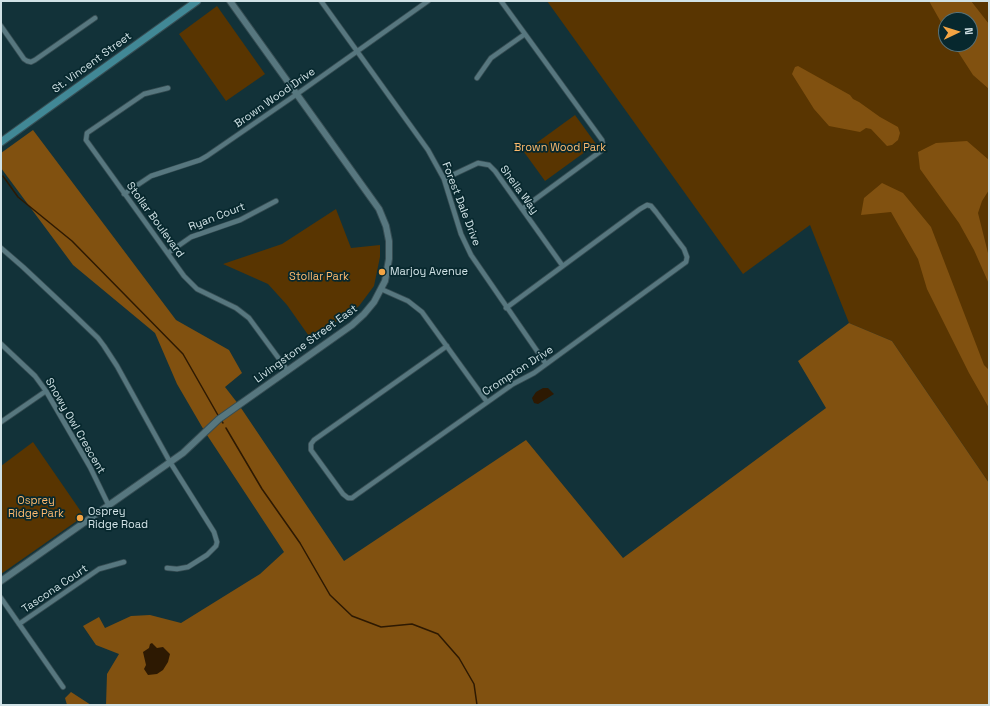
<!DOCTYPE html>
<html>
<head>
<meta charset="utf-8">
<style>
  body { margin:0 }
  #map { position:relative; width:990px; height:706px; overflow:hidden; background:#123239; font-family:"Space Grotesk",sans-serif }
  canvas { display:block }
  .frame { position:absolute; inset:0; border:2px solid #d1e2e6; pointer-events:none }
  .north { position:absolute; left:938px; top:12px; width:40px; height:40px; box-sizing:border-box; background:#07282e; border:1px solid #587278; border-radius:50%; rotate:86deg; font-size:11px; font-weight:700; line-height:16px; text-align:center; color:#d1e2e6 }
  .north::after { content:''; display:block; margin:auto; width:14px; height:18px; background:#f3a443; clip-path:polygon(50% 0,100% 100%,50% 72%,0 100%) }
</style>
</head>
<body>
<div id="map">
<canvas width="990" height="706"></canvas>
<div class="frame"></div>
<div class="north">N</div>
</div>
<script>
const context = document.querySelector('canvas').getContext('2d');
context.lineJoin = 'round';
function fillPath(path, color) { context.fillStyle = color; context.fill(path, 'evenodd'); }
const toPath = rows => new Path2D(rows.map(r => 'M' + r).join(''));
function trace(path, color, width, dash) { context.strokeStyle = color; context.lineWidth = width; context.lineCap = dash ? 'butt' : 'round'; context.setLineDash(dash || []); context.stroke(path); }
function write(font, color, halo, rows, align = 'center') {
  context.font = font + ' "Space Grotesk",sans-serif'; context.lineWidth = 3.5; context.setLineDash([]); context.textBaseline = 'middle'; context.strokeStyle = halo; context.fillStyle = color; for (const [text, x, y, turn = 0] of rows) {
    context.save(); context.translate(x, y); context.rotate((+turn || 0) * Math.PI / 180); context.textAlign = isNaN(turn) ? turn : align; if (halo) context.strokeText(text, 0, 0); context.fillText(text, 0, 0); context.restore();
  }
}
const green = toPath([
  [547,1,989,1,989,483,892,341,849,323,810,225,743,274],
  [946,20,970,20,970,44,946,44],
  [217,6,265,74,226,101,179,34],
  [575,115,596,144,545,181,524,152],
  [336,209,351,248,380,245,380,257,374,286,359,306,311,339,287,305,268,284,223,264,282,244],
  [33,442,84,516,1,574,1,466]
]);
const forest = toPath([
  [929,1,971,1,989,24,989,89,973,75,953,44,970,44,970,20,946,20,946,31],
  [798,66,850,95,853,99,859,102,880,117,898,127,900,133,898,140,892,145,887,146,871,129,866,128,860,132,829,126,814,109,792,74,795,67],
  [33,130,176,320,229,350,242,373,225,387,239,405,344,561,526,440,623,558,826,408,798,361,849,323,892,341,989,483,989,705,106,705,107,674,119,654,96,645,83,626,99,617,105,628,131,616,150,615,181,623,260,574,284,552,205,432,177,384,155,333,73,265,1,168,1,153],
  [967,141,989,160,989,190,982,201,978,213,989,257,989,284,974,250,959,223,920,169,918,152,936,143],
  [882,183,903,193,931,227,984,365,989,370,989,408,969,373,927,289,918,259,891,212,861,215,864,198],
  [71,692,91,705,67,705,65,698]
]);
const water = toPath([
  [543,388,548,388,554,394,538,404,534,403,532,398,536,392],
  [152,643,157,648,163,647,170,654,168,662,163,670,157,674,148,675,144,669,146,665,143,652,149,648,150,644]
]);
const stream = toPath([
  [3,176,18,197,72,241,183,354,219,417],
  [221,420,223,423],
  [226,428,262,489,300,543,330,595,352,616,381,627,412,624,438,634,459,658,474,684,477,705]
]);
const minor = toPath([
  [321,1,428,150,444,179,461,234,471,255,546,364],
  [501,1,602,140,603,145,601,151,522,209],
  [1,26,24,59,27,61,31,62,35,60,95,18],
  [477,78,491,58,525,34],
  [168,88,144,94,87,133,86,140,184,276,197,289,236,308,249,318,288,371],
  [444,179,478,163,489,165,495,171,562,265],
  [124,194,151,176,200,160,207,156,297,94,428,1],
  [1,248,23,267,72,313,98,338,104,346,117,366,170,462,214,532,217,542,216,546,207,555,188,567,177,569,167,568],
  [168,253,191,237,240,220,276,201],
  [381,289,408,301,422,312,487,402],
  [1,344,35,376,46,391,90,467,108,504],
  [447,346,314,440,311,444,311,450,343,494,348,498,352,498,356,495,513,384,534,373,686,262,687,257,684,249,656,212,651,206,647,205,640,209,506,308],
  [1,422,46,391],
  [1,598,63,687],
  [19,624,99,569,124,562]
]);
const tertiary = toPath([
  [1,581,183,453,219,419,352,325,364,314,374,302,385,281,389,259,389,241,386,226,379,209,230,1]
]);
const secondary = toPath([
  [1,142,197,1]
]);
const markers = [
  [382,272,4,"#f3a443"],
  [80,518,4,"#f3a443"]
];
const streetNames = [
  ["St. Vincent Street",92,63,-36],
  ["Brown Wood Drive",275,98,-35],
  ["Sheila Way",519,190,54],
  ["Forest Dale Drive",461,204,69],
  ["Ryan Court",217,217,-21],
  ["Stollar Boulevard",155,220,54],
  ["Livingstone Street East",306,344,-36],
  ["Crompton Drive",518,371,-33],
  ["Snowy Owl Crescent",75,426,60],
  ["Tascona Court",55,589,-34]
];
const parkNames = [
  ["Brown Wood Park",560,148],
  ["Stollar Park",319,277],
  ["Osprey",36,501],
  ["Ridge Park",36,514]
];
const poiNames = [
  ["Marjoy Avenue",390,272],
  ["Osprey",88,512],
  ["Ridge Road",88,525]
];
fillPath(green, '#593501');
fillPath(forest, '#815110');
fillPath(water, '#2d1902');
trace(stream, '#2d1902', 1.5);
trace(minor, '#364d53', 6);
trace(tertiary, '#364d53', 8);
trace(secondary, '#364d53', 9);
trace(minor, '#57777f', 4.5);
trace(tertiary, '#57777f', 6);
trace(secondary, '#418896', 7);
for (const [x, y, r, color] of markers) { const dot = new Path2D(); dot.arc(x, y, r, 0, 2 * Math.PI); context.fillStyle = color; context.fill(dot); trace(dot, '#07282e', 1.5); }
write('11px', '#d1e2e6', '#07282e', streetNames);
write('11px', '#feba6e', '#07282e', parkNames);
write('11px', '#d1e2e6', '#07282e', poiNames, 'left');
</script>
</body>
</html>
